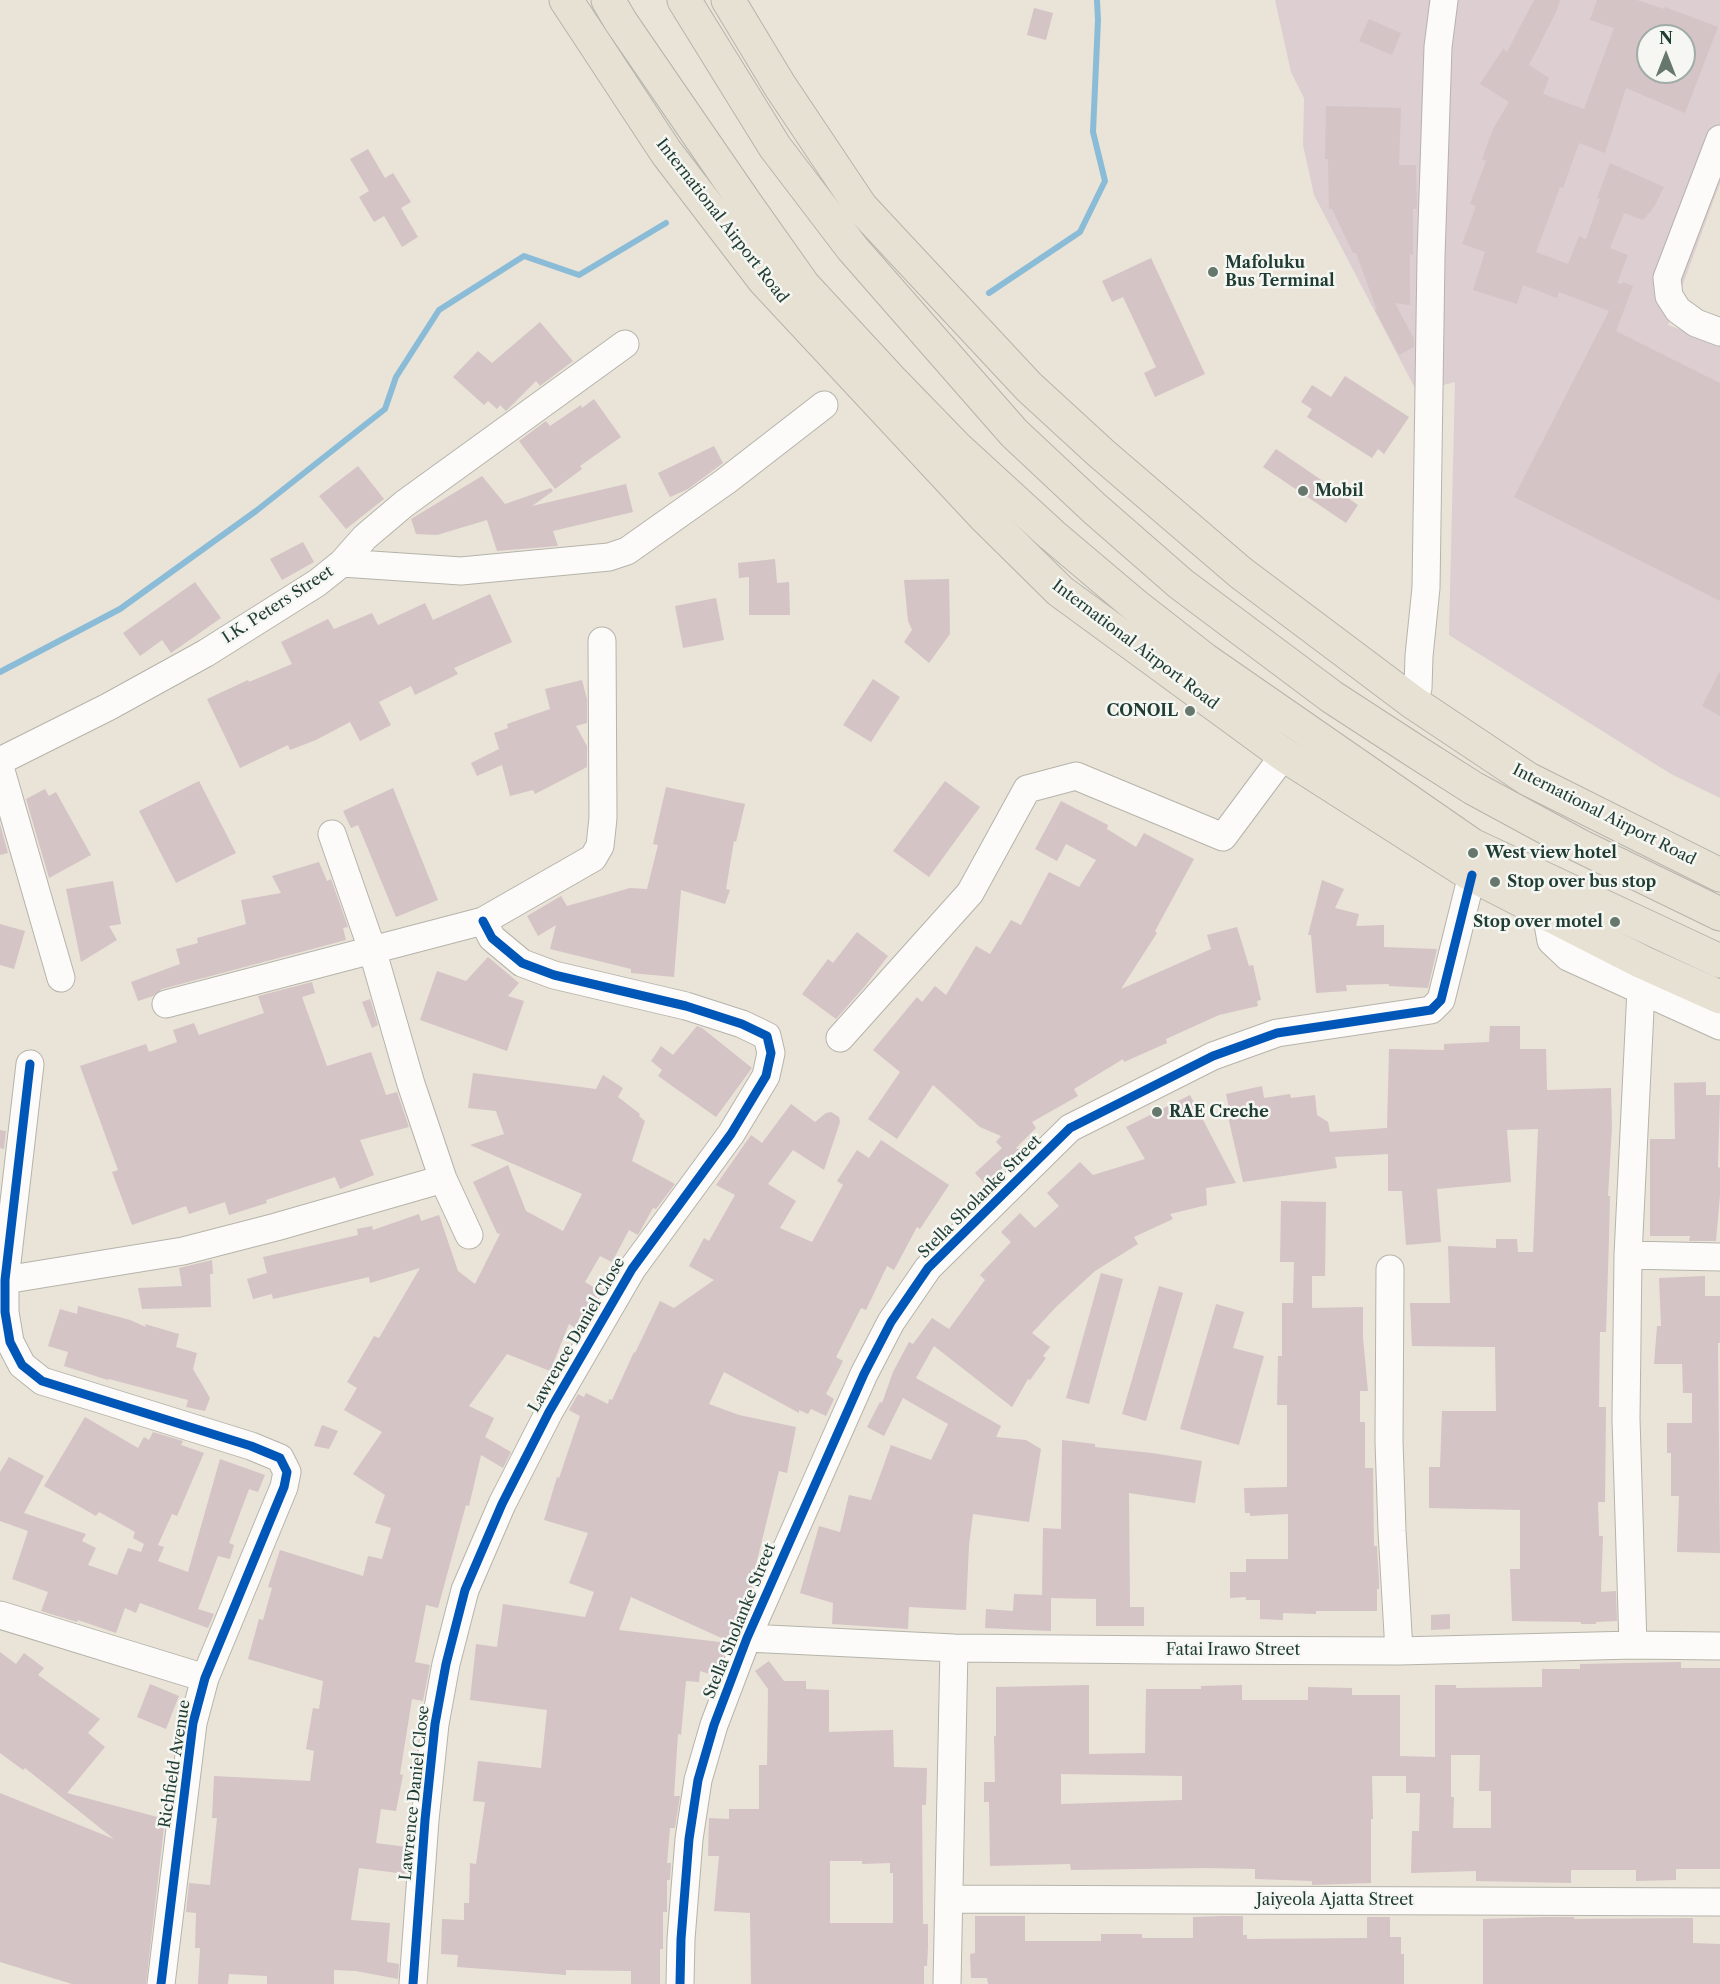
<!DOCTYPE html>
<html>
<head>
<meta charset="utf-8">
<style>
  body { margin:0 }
  #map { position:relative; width:1720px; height:1984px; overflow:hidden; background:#eae3d7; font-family:"Libre Caslon Text",serif }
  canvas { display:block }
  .north { position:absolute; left:1636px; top:24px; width:60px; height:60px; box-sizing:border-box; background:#f6f6f2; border:2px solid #a0aca6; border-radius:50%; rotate:0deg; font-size:16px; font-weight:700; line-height:24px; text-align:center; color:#1f3d34 }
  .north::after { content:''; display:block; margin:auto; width:21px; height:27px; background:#66776d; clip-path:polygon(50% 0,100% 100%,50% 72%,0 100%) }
</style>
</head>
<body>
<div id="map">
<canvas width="1720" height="1984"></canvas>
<div class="north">N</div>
</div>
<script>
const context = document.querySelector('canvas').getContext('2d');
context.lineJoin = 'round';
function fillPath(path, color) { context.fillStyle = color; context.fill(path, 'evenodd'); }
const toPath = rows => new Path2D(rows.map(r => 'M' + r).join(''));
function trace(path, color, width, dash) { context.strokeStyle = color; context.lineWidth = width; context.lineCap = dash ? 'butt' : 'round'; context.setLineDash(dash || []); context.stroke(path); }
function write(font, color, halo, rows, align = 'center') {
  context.font = font + ' "Libre Caslon Text",serif'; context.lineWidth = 5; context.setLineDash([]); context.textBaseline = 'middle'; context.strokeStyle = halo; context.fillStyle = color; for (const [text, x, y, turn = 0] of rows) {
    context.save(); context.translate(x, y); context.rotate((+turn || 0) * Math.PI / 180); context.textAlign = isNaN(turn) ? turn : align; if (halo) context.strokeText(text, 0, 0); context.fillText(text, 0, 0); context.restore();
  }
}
const industrial = toPath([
  [1275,0,1720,0,1720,183,1668,325,1720,344,1720,798,1671,774,1449,635,1455,382,1417,392,1314,195,1303,145,1304,98,1291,72],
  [1648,36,1684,36,1684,72,1648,72]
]);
const stream = toPath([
  [989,293,1080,232,1105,181,1093,132,1098,20,1097,0],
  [0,672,120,609,256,511,385,409,396,377,439,310,524,256,579,275,666,223]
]);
const building = toPath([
  [1534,0,1560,0,1557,10,1529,65,1549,78,1543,94,1584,109,1614,28,1590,20,1597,0,1637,0,1664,9,1665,7,1718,27,1685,113,1626,88,1605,153,1579,143,1563,188,1560,187,1536,252,1568,264,1579,236,1586,239,1600,199,1597,198,1610,163,1664,187,1654,207,1643,220,1624,213,1610,248,1628,255,1617,283,1622,284,1623,282,1633,286,1616,331,1720,383,1720,601,1514,497,1609,311,1559,292,1557,298,1523,285,1517,304,1473,290,1485,252,1462,244,1476,206,1470,204,1486,161,1482,159,1493,129,1509,102,1480,84,1503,49,1507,52],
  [1648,36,1684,36,1684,72,1648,72],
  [1034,8,1053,13,1046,40,1027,35],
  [1369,19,1401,33,1392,55,1359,41],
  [1326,106,1401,108,1399,165,1416,165,1417,209,1413,209,1413,255,1410,254,1410,305,1395,303,1414,339,1414,347,1399,355,1375,310,1377,310,1356,253,1353,253,1332,209,1329,209,1328,159,1325,159],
  [368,149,385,178,393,173,411,202,401,208,418,237,402,247,384,216,374,222,359,197,369,191,350,159],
  [1151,258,1205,374,1155,397,1144,373,1156,367,1123,297,1112,302,1102,281],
  [540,322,573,361,540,386,536,381,506,411,500,405,497,409,488,401,484,405,453,377,478,351,492,363],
  [1345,376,1409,417,1384,454,1378,449,1372,458,1307,417,1312,409,1301,402,1312,385,1331,397],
  [594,399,621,437,580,466,582,469,555,489,519,441,546,421,550,426,581,405,582,408],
  [714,446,723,463,688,489,670,497,658,473],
  [1276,449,1358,505,1346,523,1263,467],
  [358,466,384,499,346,529,319,496],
  [482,476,505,504,551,488,553,491,532,506,626,484,633,512,553,531,558,546,497,551,487,520,437,535,416,534,411,519],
  [303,542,314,562,282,580,270,559],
  [775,559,777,583,789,582,790,615,749,615,749,577,739,578,738,563],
  [949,579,950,634,929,663,904,642,912,630,908,621,904,580],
  [195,582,221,618,171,653,162,640,140,656,123,633],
  [490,594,512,642,454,668,458,674,415,695,411,686,379,702,391,725,360,741,350,722,316,740,290,750,288,745,240,768,207,699,248,680,249,682,292,664,281,642,328,619,334,629,372,613,378,625,425,603,433,620],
  [716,598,724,640,683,648,675,606],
  [1720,671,1720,716,1702,706],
  [873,679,900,697,871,742,843,725],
  [582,680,587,699,587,723,576,726,587,746,587,767,535,794,533,790,510,796,502,765,477,776,471,763,499,749,494,733,508,728,507,724,550,709,545,689],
  [199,781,236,853,176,883,139,811],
  [945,781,980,807,929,877,893,851],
  [666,787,745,804,736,842,734,841,726,889,730,890,725,904,681,890,674,977,631,973,631,969,550,949,556,925,538,936,527,916,561,896,567,906,630,888,647,889,658,845,653,844],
  [393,788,438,900,396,917,358,825,351,828,343,811],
  [45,789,49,796,56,792,91,855,49,878,26,799],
  [1061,801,1108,825,1107,829,1136,847,1144,833,1194,859,1155,931,1157,933,1121,989,1211,949,1207,935,1237,927,1249,966,1253,965,1261,1000,1257,1001,1258,1006,1219,1015,1166,1039,1167,1043,1124,1062,1123,1059,1074,1089,1078,1096,1032,1122,1036,1128,1016,1148,1021,1151,985,1184,975,1173,1002,1148,996,1142,1001,1136,980,1127,933,1085,897,1139,868,1119,900,1072,873,1050,917,997,922,1002,935,986,946,995,976,946,990,954,1011,920,1021,925,1049,872,1079,887,1096,860,1066,844,1057,861,1035,849],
  [0,824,8,853,0,855],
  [319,862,327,881,331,879,348,927,343,928,346,940,162,989,153,996,138,1001,131,982,180,964,176,949,198,943,197,938,246,924,241,900,281,893,272,876],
  [1322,880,1344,889,1335,908,1359,914,1356,926,1384,925,1384,947,1437,949,1428,988,1389,986,1389,984,1346,985,1347,991,1316,993,1311,935,1308,935],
  [113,881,121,924,109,926,117,940,81,962,66,889],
  [0,924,25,931,14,969,0,965],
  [857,932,888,956,865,986,836,1019,802,994,828,959,833,963],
  [488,957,519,983,508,996,524,1001,507,1051,420,1020,437,971,466,981],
  [312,982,315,993,302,997,327,1066,371,1052,386,1095,397,1092,409,1127,360,1140,374,1175,340,1189,335,1177,266,1200,267,1203,229,1215,225,1202,189,1214,186,1206,132,1225,112,1172,118,1170,80,1066,146,1044,149,1052,177,1042,173,1030,194,1023,199,1035,264,1013,258,996],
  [370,999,378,1025,372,1028,362,1002],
  [697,1026,702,1028,752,1068,716,1117,658,1076,662,1070,651,1061,661,1046,673,1055],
  [1490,1026,1520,1026,1520,1049,1546,1049,1547,1090,1611,1088,1612,1127,1608,1196,1610,1196,1609,1238,1606,1332,1600,1332,1599,1407,1606,1407,1605,1502,1598,1502,1599,1536,1603,1536,1601,1592,1616,1591,1617,1621,1596,1622,1596,1624,1581,1624,1581,1622,1512,1621,1510,1569,1520,1569,1520,1510,1429,1508,1429,1467,1440,1467,1442,1411,1496,1411,1495,1347,1412,1346,1410,1303,1450,1303,1448,1246,1496,1248,1496,1239,1517,1239,1518,1252,1533,1252,1538,1129,1507,1130,1511,1182,1437,1189,1441,1242,1406,1245,1402,1191,1388,1191,1388,1154,1335,1157,1337,1168,1243,1182,1226,1108,1229,1108,1226,1094,1262,1086,1264,1098,1290,1094,1291,1098,1315,1095,1317,1115,1328,1122,1330,1132,1387,1128,1389,1049,1444,1050,1444,1044,1489,1042],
  [473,1073,596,1089,603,1075,623,1088,618,1097,640,1114,639,1116,645,1121,632,1161,675,1184,656,1209,653,1208,638,1235,629,1230,612,1262,600,1256,585,1282,600,1291,587,1316,583,1314,575,1328,569,1324,550,1371,507,1354,469,1406,494,1418,485,1437,511,1452,503,1468,481,1455,469,1506,466,1505,438,1608,426,1605,415,1662,430,1665,423,1701,412,1699,400,1774,403,1775,396,1811,381,1809,376,1843,407,1847,405,1874,359,1868,351,1920,390,1923,387,1962,399,1964,398,1979,356,1971,334,1970,334,1984,267,1984,267,1976,229,1974,228,1984,198,1984,200,1948,195,1948,196,1913,186,1912,189,1883,210,1885,217,1818,212,1818,214,1776,310,1781,314,1751,306,1749,313,1708,319,1709,323,1681,248,1659,259,1619,263,1620,272,1588,268,1587,280,1550,363,1576,368,1556,382,1559,391,1528,375,1523,385,1495,353,1474,382,1432,344,1410,357,1388,347,1382,374,1336,379,1338,420,1268,370,1283,369,1277,273,1299,272,1294,253,1299,247,1279,267,1273,263,1257,358,1235,357,1229,372,1226,373,1230,419,1214,421,1221,439,1215,458,1271,475,1284,500,1234,497,1233,473,1182,508,1165,526,1211,563,1231,582,1194,470,1145,504,1134,496,1111,468,1108],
  [1706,1082,1706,1095,1720,1095,1718,1167,1720,1168,1720,1195,1716,1241,1689,1241,1690,1236,1650,1236,1650,1139,1675,1139,1674,1083],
  [1190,1095,1236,1183,1206,1188,1207,1205,1170,1214,1173,1219,1134,1237,1138,1244,1095,1271,1056,1307,1032,1333,1050,1347,1043,1356,1046,1358,1030,1380,1028,1379,1012,1407,934,1346,916,1378,1001,1426,996,1437,1026,1440,1041,1449,1029,1522,973,1514,969,1545,966,1610,909,1607,908,1629,832,1624,833,1603,800,1593,819,1526,840,1532,849,1495,871,1500,891,1445,931,1460,948,1424,903,1398,884,1436,867,1427,880,1402,882,1403,893,1372,909,1342,913,1344,932,1318,949,1329,985,1280,980,1275,1011,1242,1001,1232,1020,1213,1035,1228,1059,1206,1047,1193,1080,1162,1093,1175,1145,1159,1126,1127],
  [791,1104,815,1122,826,1113,831,1112,839,1117,840,1122,824,1170,793,1150,768,1184,796,1201,780,1228,812,1242,843,1185,837,1181,857,1150,869,1158,881,1140,949,1185,920,1229,917,1227,894,1270,887,1266,866,1310,861,1308,836,1357,843,1361,826,1394,834,1399,826,1416,811,1409,808,1414,799,1410,799,1413,724,1372,709,1404,739,1415,796,1427,787,1473,779,1471,753,1577,756,1578,739,1617,736,1616,728,1641,631,1597,619,1630,728,1643,716,1676,700,1671,699,1682,686,1681,681,1735,678,1734,674,1796,680,1796,675,1828,670,1828,667,1863,671,1863,670,1880,667,1880,667,1912,663,1912,663,1949,660,1949,660,1984,631,1984,631,1971,566,1970,566,1975,457,1967,458,1955,441,1954,442,1919,464,1920,464,1903,469,1903,470,1863,476,1864,485,1802,473,1801,478,1761,541,1768,547,1710,470,1700,476,1644,497,1647,503,1604,585,1617,594,1592,569,1583,588,1533,544,1520,557,1477,559,1478,580,1416,569,1410,578,1394,584,1397,586,1393,608,1404,609,1399,612,1400,634,1352,635,1353,660,1301,674,1308,714,1280,689,1266,704,1238,709,1241,735,1195,716,1185,751,1135,762,1143],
  [0,1130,6,1131,4,1149,0,1148],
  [1281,1201,1326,1202,1325,1276,1312,1276,1312,1308,1363,1307,1363,1338,1368,1391,1360,1391,1360,1422,1365,1422,1365,1468,1373,1468,1374,1546,1377,1546,1379,1581,1379,1589,1377,1589,1377,1611,1316,1611,1316,1614,1283,1613,1283,1620,1260,1619,1260,1600,1246,1600,1246,1597,1230,1598,1230,1572,1246,1572,1246,1559,1288,1559,1288,1514,1250,1516,1250,1513,1245,1513,1244,1488,1287,1487,1287,1405,1277,1405,1278,1356,1282,1356,1282,1303,1293,1303,1294,1262,1280,1262],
  [212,1260,213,1274,210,1274,211,1307,142,1309,138,1288,182,1286,179,1268],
  [1101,1273,1123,1279,1089,1404,1066,1398],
  [1705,1276,1705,1296,1720,1296,1720,1343,1718,1343,1720,1553,1677,1552,1679,1496,1671,1496,1671,1453,1667,1453,1667,1423,1692,1423,1692,1393,1683,1393,1682,1364,1654,1364,1657,1326,1661,1326,1659,1278],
  [1159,1286,1183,1293,1146,1421,1122,1414],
  [1216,1304,1244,1312,1233,1348,1264,1356,1239,1445,1180,1429],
  [78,1306,130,1320,146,1327,145,1324,179,1334,176,1347,197,1353,193,1369,210,1398,205,1411,186,1407,188,1400,109,1379,108,1380,64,1366,68,1352,48,1346,60,1309,77,1314],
  [85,1417,138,1448,144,1437,149,1440,153,1432,183,1441,181,1445,204,1453,177,1516,172,1514,158,1545,164,1547,158,1561,188,1572,220,1459,265,1475,258,1492,249,1489,229,1543,234,1545,230,1559,218,1556,198,1609,214,1614,208,1628,140,1603,136,1613,125,1608,116,1633,78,1620,77,1622,41,1611,48,1592,12,1579,28,1531,0,1521,0,1472,9,1457,44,1476,24,1513,86,1534,82,1541,96,1548,88,1565,117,1575,128,1548,141,1552,144,1544,133,1538,135,1532,99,1512,96,1516,44,1486],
  [322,1425,338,1431,329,1449,314,1446],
  [1062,1440,1095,1444,1095,1447,1152,1453,1202,1461,1195,1503,1129,1493,1130,1607,1144,1607,1144,1626,1096,1626,1096,1599,1051,1598,1051,1631,985,1628,986,1609,1013,1611,1014,1594,1042,1595,1043,1528,1061,1529],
  [1450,1614,1450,1629,1431,1630,1431,1615],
  [0,1652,16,1664,24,1653,44,1668,38,1675,100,1719,88,1733,105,1747,67,1793,165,1819,146,1984,72,1984,0,1962,0,1793,114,1839,25,1768,23,1770,0,1753],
  [769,1661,784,1681,806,1681,806,1689,829,1690,829,1732,893,1730,894,1767,927,1768,926,1805,922,1805,923,1924,928,1924,928,1947,927,1966,924,1966,924,1984,751,1984,750,1913,714,1911,719,1856,708,1856,709,1818,729,1819,729,1809,759,1809,759,1765,767,1765,768,1689,755,1671],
  [830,1861,862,1861,862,1864,890,1863,890,1873,893,1873,893,1923,830,1923],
  [1681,1662,1681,1668,1720,1668,1720,1869,1676,1869,1676,1880,1636,1881,1636,1870,1571,1870,1571,1883,1476,1881,1476,1871,1411,1873,1412,1831,1419,1831,1420,1793,1406,1793,1406,1776,1372,1776,1373,1819,1371,1819,1371,1883,1312,1885,1312,1881,1255,1879,1255,1869,1204,1868,1071,1870,1070,1864,990,1866,989,1802,984,1802,984,1782,995,1782,994,1736,996,1736,996,1687,1089,1685,1089,1754,1145,1753,1146,1689,1201,1689,1201,1686,1242,1685,1242,1700,1308,1700,1308,1687,1352,1688,1352,1695,1400,1695,1400,1756,1435,1757,1435,1685,1456,1685,1456,1688,1542,1687,1542,1669,1580,1669,1580,1664],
  [1451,1755,1480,1755,1479,1791,1491,1791,1491,1828,1453,1828,1454,1797,1451,1797],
  [1061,1774,1182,1776,1182,1800,1061,1804],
  [150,1684,179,1696,166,1729,137,1717],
  [975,1916,1025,1916,1025,1941,1101,1941,1101,1934,1142,1934,1142,1938,1193,1938,1193,1917,1222,1916,1243,1916,1243,1935,1247,1935,1247,1939,1367,1938,1367,1917,1390,1917,1390,1937,1401,1937,1401,1954,1404,1954,1404,1984,988,1984,987,1978,971,1978,970,1954,975,1953],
  [1546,1917,1574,1917,1574,1919,1693,1918,1693,1943,1720,1944,1720,1984,1483,1984,1483,1919]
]);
const minor = toPath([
  [1720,139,1667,278,1669,296,1678,310,1696,323,1720,332],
  [342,563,365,537,404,504,625,344],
  [1414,703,1418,688,1419,656,1426,588,1431,256,1438,47,1444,0],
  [0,761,108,707,206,653,317,583,342,563,461,571,609,557,627,551,726,481,824,405],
  [0,767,61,978],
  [332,834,372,949,411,1084,443,1179,469,1235],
  [1546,913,1551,941,1568,957,1720,1026],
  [166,1004,483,921,593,858,600,846,603,818,602,641],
  [840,1038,970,893,1027,789,1076,776,1223,837,1284,755],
  [30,1064,5,1280,5,1312,10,1342,22,1365,42,1381,251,1446,280,1458,287,1472,284,1487,205,1678,193,1723,161,1984],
  [1628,1255,1720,1257],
  [1390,1269,1389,1441,1392,1531,1399,1651],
  [5,1280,183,1251,276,1227,443,1179],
  [0,1615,205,1678],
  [747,1638,954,1648,1169,1650,1399,1651,1633,1645,1720,1646],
  [1633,1645,1626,1419,1628,1255,1641,989],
  [949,1899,1720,1902],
  [413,1984,425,1820,435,1724,446,1664,465,1590,502,1504,549,1412,632,1269,731,1134,766,1076,771,1053,767,1036,742,1024,686,1006,554,975,522,963,492,938,483,921],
  [680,1984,681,1939,689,1839,698,1780,714,1725,747,1638,864,1374,891,1322,928,1268,1070,1128,1213,1056,1277,1033,1431,1010,1441,1000,1472,875],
  [947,1984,954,1648]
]);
const major = toPath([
  [566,0,666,152,764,280,984,516,1060,591,1284,755,1472,875,1642,962,1720,997],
  [728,0,780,86,861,207,1029,387,1102,454,1241,573,1414,703,1528,779,1720,875]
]);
const highway = toPath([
  [608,0,621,22,746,204,804,286,890,379,957,448,1052,535,1136,606,1205,660,1472,845,1720,961],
  [684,0,775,147,852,248,1014,433,1094,508,1181,584,1332,697,1415,751,1473,788,1580,846,1720,914]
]);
const cycleway = toPath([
  [30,1064,5,1280,5,1312,10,1342,22,1365,42,1381,251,1446,280,1458,287,1472,284,1487,205,1678,193,1723,161,1984],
  [413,1984,425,1820,435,1724,446,1664,465,1590,502,1504,549,1412,632,1269,731,1134,766,1076,771,1053,767,1036,742,1024,686,1006,554,975,522,963,492,938,483,921],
  [680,1984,681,1939,689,1839,698,1780,714,1725,747,1638,864,1374,891,1322,928,1268,1070,1128,1213,1056,1277,1033,1431,1010,1441,1000,1472,875]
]);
const markers = [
  [1213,272,6,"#66776d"],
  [1303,491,6,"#66776d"],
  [1190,711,6,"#66776d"],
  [1473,853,6,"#66776d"],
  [1495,882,6,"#66776d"],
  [1615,922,6,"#66776d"],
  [1157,1112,6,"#66776d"]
];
const streetNames = [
  ["International Airport Road",722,221,52],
  ["I.K. Peters Street",278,605,-33],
  ["International Airport Road",1135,645,37],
  ["International Airport Road",1604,815,27],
  ["Stella Sholanke Street",980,1197,-45],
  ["Lawrence Daniel Close",577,1335,-60],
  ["Stella Sholanke Street",740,1621,-68],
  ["Fatai Irawo Street",1233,1650],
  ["Richfield Avenue",175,1764,-81],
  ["Lawrence Daniel Close",415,1793,-84],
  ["Jaiyeola Ajatta Street",1335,1900]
];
const poiNames = [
  ["Mafoluku",1225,263],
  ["Bus Terminal",1225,281],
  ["Mobil",1315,491],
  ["CONOIL",1178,711,"right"],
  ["West view hotel",1485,853],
  ["Stop over bus stop",1507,882],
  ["Stop over motel",1603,922,"right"],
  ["RAE Creche",1169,1112]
];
fillPath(industrial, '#dcced1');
trace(stream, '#8abcd8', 6);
fillPath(building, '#d4c4c6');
trace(minor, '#b5b4ab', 29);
trace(major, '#b5b4ab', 35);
trace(highway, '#b5b4ab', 35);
trace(minor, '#fcfbf9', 27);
trace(major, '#e7e1d4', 33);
trace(highway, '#e7e1d4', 33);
trace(cycleway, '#0057b8', 9);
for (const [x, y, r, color] of markers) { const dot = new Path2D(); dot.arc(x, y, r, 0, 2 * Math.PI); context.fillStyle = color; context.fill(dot); trace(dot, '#f6f6f2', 2); }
write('16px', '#1f3d34', '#f6f6f2', streetNames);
write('bold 16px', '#1f3d34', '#f6f6f2', poiNames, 'left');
</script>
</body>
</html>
